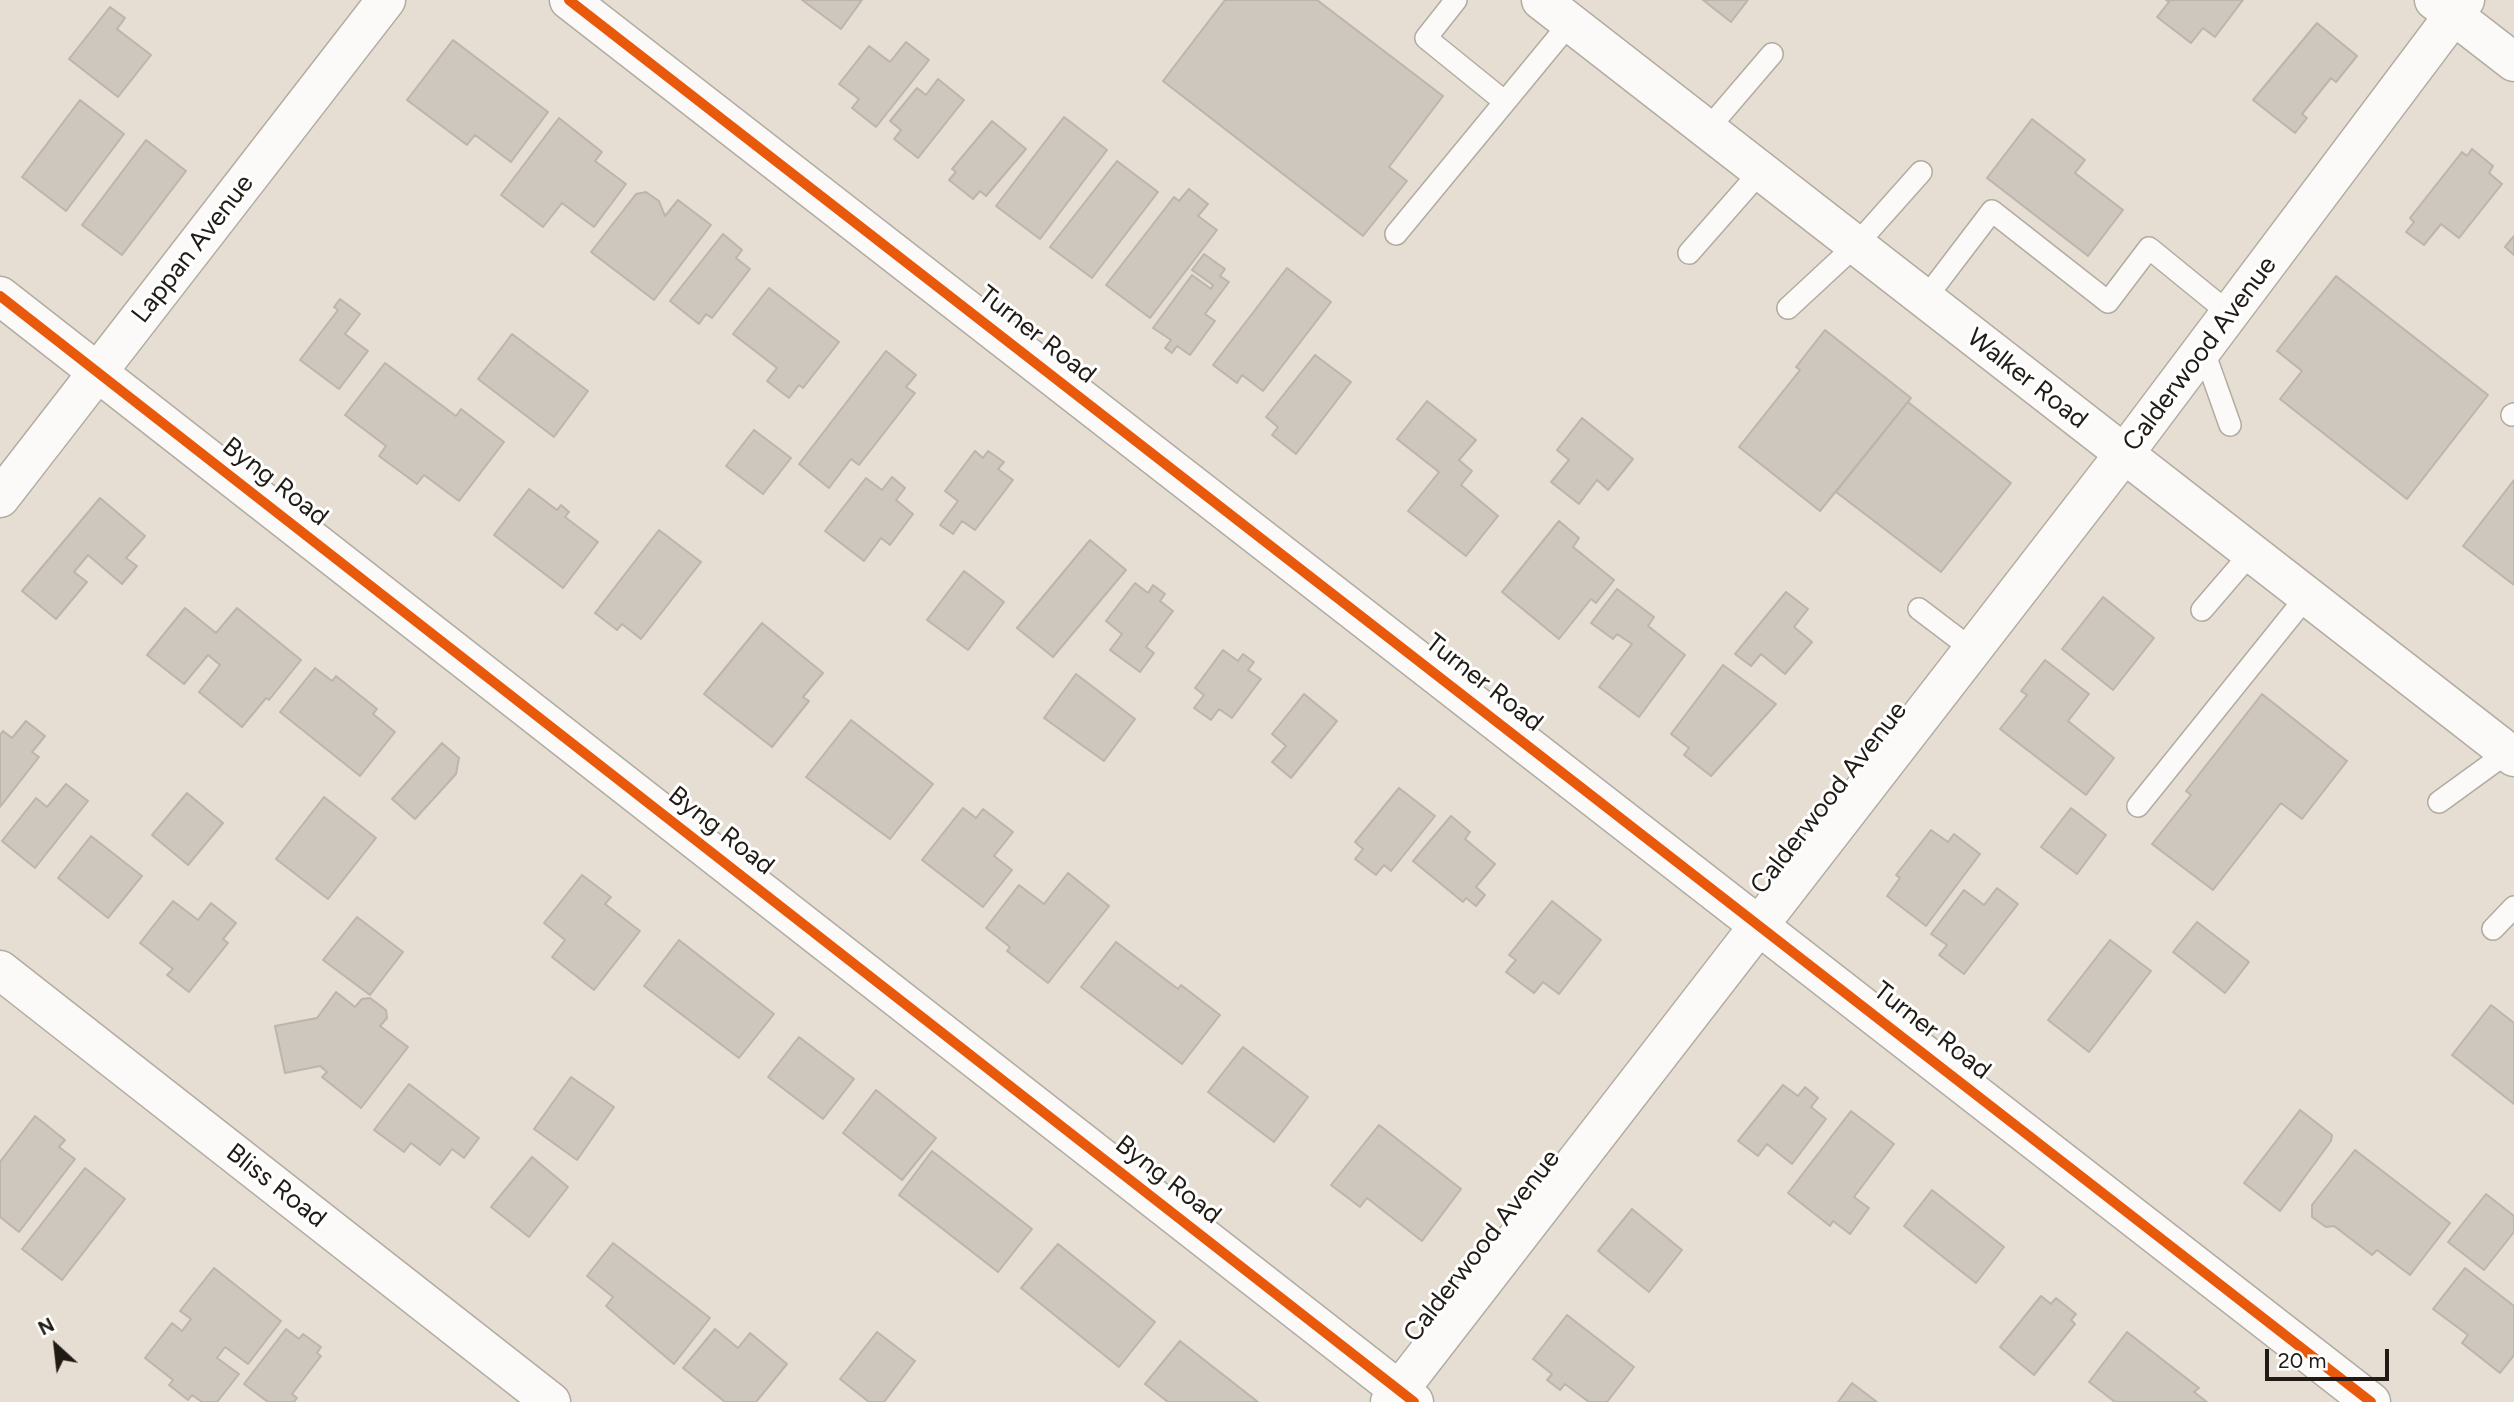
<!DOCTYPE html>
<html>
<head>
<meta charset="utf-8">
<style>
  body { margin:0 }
  #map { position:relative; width:2514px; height:1402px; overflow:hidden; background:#e6ded2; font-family:Figtree,sans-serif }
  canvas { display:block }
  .north { position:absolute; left:21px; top:1311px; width:70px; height:70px; -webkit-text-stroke:5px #fff; paint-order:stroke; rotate:333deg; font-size:19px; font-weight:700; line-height:28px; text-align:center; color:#201b14 }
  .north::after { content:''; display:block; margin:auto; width:24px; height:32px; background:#201b14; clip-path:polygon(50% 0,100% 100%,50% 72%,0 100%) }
  .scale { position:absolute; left:2265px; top:1349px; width:124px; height:32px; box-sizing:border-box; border:4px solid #201b14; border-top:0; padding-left:9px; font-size:21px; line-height:24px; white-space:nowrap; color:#201b14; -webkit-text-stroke:5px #fff; paint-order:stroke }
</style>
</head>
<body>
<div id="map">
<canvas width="2514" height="1402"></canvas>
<div class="north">N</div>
<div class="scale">20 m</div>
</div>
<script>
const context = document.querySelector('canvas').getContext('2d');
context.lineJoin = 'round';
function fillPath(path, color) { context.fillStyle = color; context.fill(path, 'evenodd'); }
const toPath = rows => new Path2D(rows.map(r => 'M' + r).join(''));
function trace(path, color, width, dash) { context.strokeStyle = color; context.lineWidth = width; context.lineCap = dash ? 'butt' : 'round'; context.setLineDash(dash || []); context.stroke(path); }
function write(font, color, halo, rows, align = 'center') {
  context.font = font + ' Figtree,sans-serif'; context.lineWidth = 6; context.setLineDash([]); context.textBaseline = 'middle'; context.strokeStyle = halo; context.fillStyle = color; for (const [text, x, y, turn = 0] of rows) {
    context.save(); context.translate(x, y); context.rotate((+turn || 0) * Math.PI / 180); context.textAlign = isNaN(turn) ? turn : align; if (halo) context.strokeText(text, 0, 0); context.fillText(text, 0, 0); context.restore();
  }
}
const building = toPath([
  [802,0,862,0,841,29,802,0],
  [1225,0,1317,0,1443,96,1389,167,1407,181,1363,236,1163,81,1225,0],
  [1703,0,1748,0,1731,22,1703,0],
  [2166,0,2243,0,2215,37,2203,28,2191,43,2157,17,2169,2,2166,0],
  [110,7,125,18,117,29,151,55,118,97,69,59,110,7],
  [2317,23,2357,56,2336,82,2331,78,2302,114,2307,118,2295,133,2253,100,2317,23],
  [453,40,548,112,511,162,475,135,467,145,407,100,453,40],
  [906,42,929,60,876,127,852,108,859,99,839,84,869,46,890,62,906,42],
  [938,79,964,100,918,158,894,139,901,130,890,121,917,88,926,95,938,79],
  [80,100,124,134,66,211,22,177,80,100],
  [1064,117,1107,150,1040,239,996,206,1064,117],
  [559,118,602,152,595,161,626,184,594,227,562,203,543,227,501,195,559,118],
  [2032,119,2085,160,2075,173,2123,210,2088,256,1987,178,2032,119],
  [992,121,1026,149,986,196,980,191,973,199,949,180,956,172,952,169,992,121],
  [146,140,186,171,122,255,82,225,146,140],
  [2472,149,2493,166,2489,173,2502,184,2459,238,2441,224,2424,245,2406,232,2414,222,2410,218,2462,152,2467,156,2472,149],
  [1117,161,1158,192,1092,278,1050,247,1117,161],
  [1189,189,1208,204,1198,216,1217,230,1150,318,1106,285,1174,197,1179,201,1189,189],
  [646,192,659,201,665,216,678,200,711,225,654,300,591,252,636,194,646,192],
  [723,234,742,250,736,258,750,269,712,318,706,314,699,324,670,301,723,234],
  [2514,236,2514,255,2505,247,2514,236],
  [1204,254,1225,269,1220,276,1229,282,1205,314,1215,321,1190,355,1177,346,1172,353,1165,348,1171,340,1153,328,1192,275,1211,289,1213,285,1192,270,1204,254],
  [1287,268,1331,302,1263,391,1242,375,1237,383,1213,365,1287,268],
  [2336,276,2488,395,2407,499,2280,399,2302,371,2277,351,2336,276],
  [769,288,839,342,803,388,799,385,789,398,767,381,777,368,733,334,769,288],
  [340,299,360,314,345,334,368,351,339,389,300,360,338,310,334,307,340,299],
  [1825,330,1911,398,1820,511,1739,447,1800,370,1796,367,1825,330],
  [512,334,588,391,554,437,478,379,512,334],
  [886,351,916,375,906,387,915,393,859,465,851,459,829,488,799,464,886,351],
  [1315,355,1351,382,1296,454,1272,435,1278,427,1266,417,1315,355],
  [385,363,456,416,461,409,504,442,459,501,424,475,417,484,379,456,386,446,345,415,385,363],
  [1427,401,1476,440,1459,460,1472,471,1461,485,1498,516,1466,556,1408,511,1439,472,1397,439,1427,401],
  [1908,402,2011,483,1941,572,1836,492,1908,402],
  [1582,418,1633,459,1608,490,1597,480,1579,504,1551,482,1569,460,1557,450,1582,418],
  [754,430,791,458,763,494,726,466,754,430],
  [975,451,983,458,988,451,1004,462,998,469,1013,480,975,530,962,521,953,534,940,525,958,501,945,491,975,451],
  [892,477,905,488,896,500,913,514,890,545,881,538,864,561,825,531,866,478,882,490,892,477],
  [2514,480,2514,585,2463,546,2514,480],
  [529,489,557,510,561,505,569,512,565,517,598,542,563,588,494,535,529,489],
  [100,498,145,536,126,558,137,566,122,584,88,555,74,572,87,582,56,619,22,591,100,498],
  [1559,521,1579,538,1573,547,1614,580,1596,603,1591,599,1559,639,1502,592,1559,521],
  [659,530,701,562,641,639,622,624,617,630,595,613,659,530],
  [1090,540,1126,570,1053,657,1017,628,1090,540],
  [964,571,1004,602,968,650,927,620,964,571],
  [1135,583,1148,593,1153,585,1165,594,1160,601,1173,611,1146,647,1154,653,1140,672,1110,650,1122,634,1106,621,1135,583],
  [1617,589,1654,617,1648,626,1685,655,1639,717,1599,687,1632,644,1617,634,1613,639,1591,623,1617,589],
  [1786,592,1808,609,1794,627,1812,642,1785,674,1761,654,1751,666,1735,654,1786,592],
  [2103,597,2154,638,2113,690,2062,649,2103,597],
  [185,608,216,633,237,608,301,660,269,700,266,698,242,727,199,692,220,665,208,655,184,684,147,655,185,608],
  [762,623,823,673,803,697,809,701,772,747,704,694,762,623],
  [1223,650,1238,661,1243,654,1254,662,1248,670,1261,679,1232,718,1219,709,1211,720,1194,708,1204,695,1195,688,1223,650],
  [2045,660,2089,694,2068,721,2114,758,2086,795,2000,729,2027,695,2021,691,2045,660],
  [1723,665,1776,704,1711,776,1684,755,1689,748,1671,734,1723,665],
  [315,668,332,681,336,676,377,709,373,714,395,732,360,776,280,712,315,668],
  [1076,674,1135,719,1104,761,1044,718,1076,674],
  [1304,694,1337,721,1291,778,1272,762,1286,746,1272,734,1304,694],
  [2262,694,2347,761,2302,819,2281,803,2213,890,2152,844,2191,795,2186,791,2262,694],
  [851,720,933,784,890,839,806,777,851,720],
  [26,721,45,736,32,752,39,757,0,807,0,735,3,731,12,738,26,721],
  [442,743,459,758,456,774,415,819,392,799,442,743],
  [66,784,88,801,35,868,2,841,36,798,47,807,66,784],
  [1399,788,1435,816,1391,871,1384,865,1376,875,1355,859,1363,849,1355,842,1399,788],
  [187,793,223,823,188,865,152,835,187,793],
  [324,797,376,838,328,899,276,859,324,797],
  [963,808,976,818,983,809,1013,832,994,856,1012,870,983,907,922,860,963,808],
  [2071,808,2106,835,2077,874,2041,847,2071,808],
  [1451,816,1470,832,1465,839,1495,864,1476,887,1485,895,1476,906,1466,898,1463,902,1413,861,1451,816],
  [1931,830,1948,842,1954,834,1980,854,1926,926,1887,896,1900,878,1896,875,1931,830],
  [91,836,142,876,108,918,58,878,91,836],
  [1068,873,1109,906,1048,983,1007,951,1010,947,986,928,1019,885,1044,904,1068,873],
  [582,875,611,897,605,904,640,931,594,990,552,957,565,940,544,923,582,875],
  [1997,888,2018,904,1964,974,1939,955,1947,945,1931,934,1964,890,1984,905,1997,888],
  [173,901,198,920,211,903,236,923,223,939,228,943,189,992,167,975,173,969,140,943,173,901],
  [1552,901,1601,940,1559,994,1543,982,1534,993,1506,972,1516,960,1509,955,1552,901],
  [357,917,403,952,370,995,323,960,357,917],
  [2197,922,2249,962,2225,993,2173,952,2197,922],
  [679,940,774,1014,739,1058,644,986,679,940],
  [2110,940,2151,971,2089,1052,2048,1020,2110,940],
  [1116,942,1178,989,1181,985,1220,1015,1182,1064,1081,987,1116,942],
  [336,992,355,1007,362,999,370,998,386,1010,387,1018,380,1026,408,1047,361,1108,322,1077,327,1072,320,1066,285,1073,275,1026,317,1018,336,992],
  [2491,1005,2514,1023,2514,1104,2452,1055,2491,1005],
  [799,1037,854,1079,823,1119,768,1077,799,1037],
  [1243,1047,1308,1097,1274,1142,1208,1092,1243,1047],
  [571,1077,614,1107,577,1160,534,1129,571,1077],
  [409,1084,479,1138,464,1158,452,1149,440,1165,411,1143,404,1152,374,1130,409,1084],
  [1783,1085,1798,1096,1805,1087,1818,1098,1811,1107,1826,1119,1792,1164,1767,1144,1758,1156,1738,1141,1783,1085],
  [876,1090,936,1138,902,1180,843,1133,876,1090],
  [2300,1110,2332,1135,2331,1141,2280,1211,2244,1183,2300,1110],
  [1851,1111,1894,1144,1854,1197,1869,1208,1850,1234,1833,1221,1830,1226,1788,1193,1851,1111],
  [35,1116,65,1140,59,1147,75,1159,19,1232,0,1217,0,1162,35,1116],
  [1379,1125,1461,1189,1422,1241,1367,1198,1360,1207,1331,1185,1379,1125],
  [2355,1150,2450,1223,2410,1275,2377,1250,2372,1255,2334,1226,2326,1227,2312,1217,2312,1205,2355,1150],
  [932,1151,1032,1229,998,1272,899,1195,932,1151],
  [532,1157,568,1187,529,1237,491,1207,532,1157],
  [85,1168,125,1199,62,1280,22,1249,85,1168],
  [1932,1190,2004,1247,1976,1283,1904,1226,1932,1190],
  [2486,1194,2514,1216,2514,1232,2484,1270,2448,1242,2486,1194],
  [1632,1209,1682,1250,1649,1292,1598,1251,1632,1209],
  [613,1243,710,1318,674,1364,606,1306,613,1297,587,1276,613,1243],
  [1058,1244,1155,1322,1119,1367,1021,1288,1058,1244],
  [214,1268,281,1321,248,1364,225,1347,217,1358,239,1374,217,1402,202,1402,192,1395,188,1400,169,1385,173,1380,145,1358,172,1323,182,1331,191,1319,180,1311,214,1268],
  [2465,1268,2514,1306,2514,1355,2500,1373,2462,1343,2468,1335,2433,1309,2465,1268],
  [2041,1296,2051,1304,2056,1298,2076,1314,2071,1320,2075,1324,2034,1375,2000,1347,2041,1296],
  [1567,1315,1634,1367,1607,1402,1589,1402,1565,1384,1560,1390,1547,1380,1552,1374,1533,1359,1567,1315],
  [286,1329,299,1339,303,1334,321,1347,317,1353,321,1356,292,1394,297,1398,294,1402,268,1402,244,1384,286,1329],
  [715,1329,738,1348,750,1333,787,1364,756,1402,725,1402,683,1368,715,1329],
  [877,1332,915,1361,884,1402,869,1402,840,1379,877,1332],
  [2127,1332,2199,1388,2194,1392,2207,1402,2115,1402,2089,1382,2127,1332],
  [1180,1341,1258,1402,1168,1402,1145,1384,1180,1341],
  [1852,1383,1877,1402,1838,1402,1852,1383]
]);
const service = toPath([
  [1456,0,1426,38,1505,102],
  [1707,130,1772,54],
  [1396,234,1570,23],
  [1689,253,1761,171],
  [1925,299,1992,211,2108,302,2149,248,2230,314],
  [1788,308,1856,245,1921,172],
  [2203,349,2230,425],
  [2512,415,2514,414],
  [1919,609,1973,650],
  [2202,610,2251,553],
  [2439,802,2508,752],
  [2138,806,2307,596],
  [2493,929,2514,907]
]);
const minor = toPath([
  [569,0,2371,1402],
  [2434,0,2514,62],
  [0,296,1414,1402],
  [0,498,386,0],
  [0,970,551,1402],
  [1390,1402,2124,454,2465,0]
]);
const secondary = toPath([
  [1541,0,2514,757]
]);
const cycleway = toPath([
  [569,0,2371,1402],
  [0,296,1414,1402]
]);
const streetNames = [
  ["Lappan Avenue",193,249,-52],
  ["Turner Road",1037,335,38],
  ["Calderwood Avenue",2200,354,-53],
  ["Walker Road",2027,379,38],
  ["Byng Road",275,482,38],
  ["Turner Road",1484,683,38],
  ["Calderwood Avenue",1829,798,-52],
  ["Byng Road",721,831,38],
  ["Turner Road",1932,1031,38],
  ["Byng Road",1168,1180,38],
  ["Bliss Road",276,1186,38],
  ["Calderwood Avenue",1482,1246,-52]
];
fillPath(building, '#cec7be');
trace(building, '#bcb5ad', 2);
trace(service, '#b2aba2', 24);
trace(minor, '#b2aba2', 41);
trace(secondary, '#b2aba2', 41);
trace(service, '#fbfaf8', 21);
trace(minor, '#fbfaf8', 38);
trace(secondary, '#fbfaf8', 38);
trace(cycleway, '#e8590c', 10);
write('26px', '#201b14', '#fff', streetNames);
</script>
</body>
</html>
